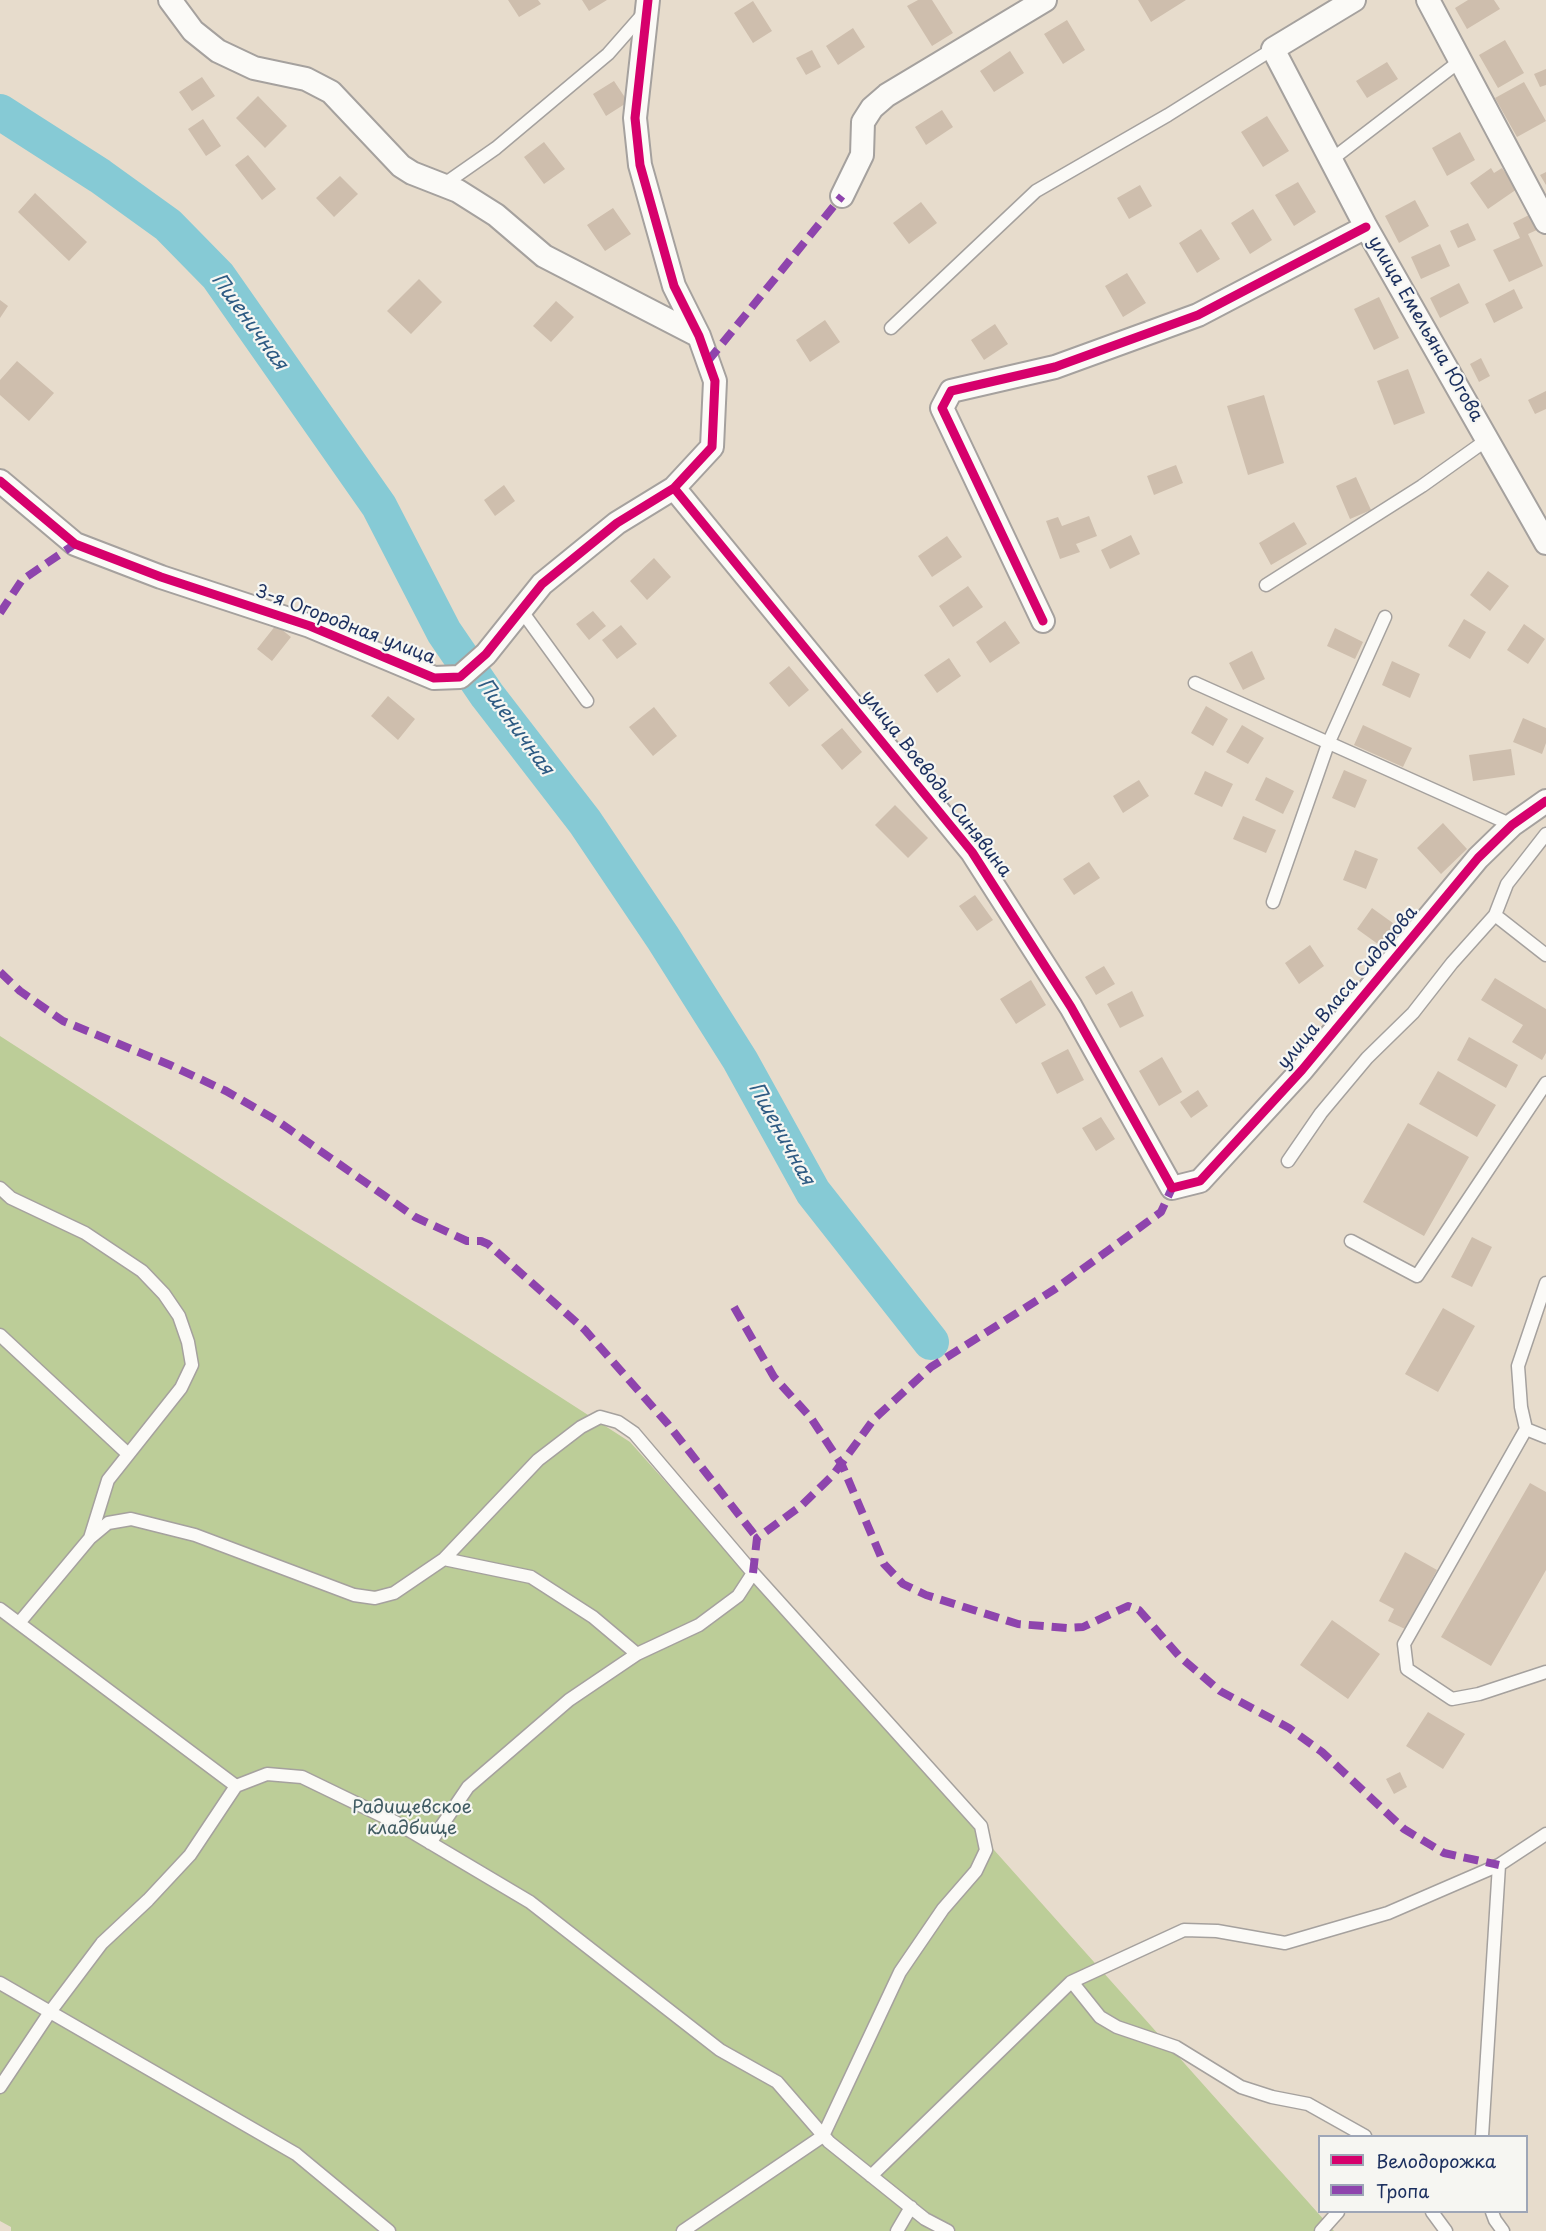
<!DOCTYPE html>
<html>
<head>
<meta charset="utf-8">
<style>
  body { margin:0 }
  #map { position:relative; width:1546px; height:2231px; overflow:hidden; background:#e7dccc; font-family:"Playpen Sans",sans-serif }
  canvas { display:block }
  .legend { position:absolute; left:1318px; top:2135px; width:210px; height:78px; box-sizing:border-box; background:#f6f6f2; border:2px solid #9ea6b7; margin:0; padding:8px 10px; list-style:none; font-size:18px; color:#1b2f5e }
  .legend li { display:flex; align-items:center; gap:12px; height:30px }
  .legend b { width:30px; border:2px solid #9ea6b7 }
</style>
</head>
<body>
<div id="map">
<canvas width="1546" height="2231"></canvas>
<ul class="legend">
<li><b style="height:8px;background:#d6006c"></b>Велодорожка</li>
<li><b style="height:8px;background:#8e44ad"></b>Тропа</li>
</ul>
</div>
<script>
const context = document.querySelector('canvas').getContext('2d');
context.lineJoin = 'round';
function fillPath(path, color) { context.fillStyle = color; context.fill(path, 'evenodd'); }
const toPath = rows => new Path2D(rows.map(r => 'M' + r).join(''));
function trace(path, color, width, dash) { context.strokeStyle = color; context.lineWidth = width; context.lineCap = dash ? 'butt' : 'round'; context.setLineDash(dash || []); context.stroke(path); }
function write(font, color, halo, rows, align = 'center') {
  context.font = font + ' "Playpen Sans",sans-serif'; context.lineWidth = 4.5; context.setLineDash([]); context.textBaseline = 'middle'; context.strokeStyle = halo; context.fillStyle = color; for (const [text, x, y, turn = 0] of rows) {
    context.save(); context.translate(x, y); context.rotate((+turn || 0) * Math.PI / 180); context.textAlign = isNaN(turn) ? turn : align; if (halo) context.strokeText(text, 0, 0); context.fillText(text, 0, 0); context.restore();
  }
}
const green = toPath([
  [0,1036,630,1442,1334,2231,11,2231,11,2227,0,2221]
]);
const river = toPath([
  [0,112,100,176,168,225,218,276,379,506,444,632,487,695,585,822,663,938,740,1060,813,1192,931,1342]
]);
const building = toPath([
  [508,0,538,0,541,4,519,17],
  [582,0,607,0,589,11],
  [918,0,932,0,953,33,932,46,907,6],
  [1138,0,1186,0,1151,22],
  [1468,0,1494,0,1500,9,1467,29,1455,8],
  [753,1,772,31,753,43,734,13],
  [1067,20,1085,50,1063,64,1044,34],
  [853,28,865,47,838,65,826,46],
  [1505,40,1524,73,1498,88,1479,55],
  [812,50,821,67,806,75,796,58],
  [1010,51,1024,73,994,92,980,71],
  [1387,62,1398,79,1367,98,1356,81],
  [1546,69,1546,85,1540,87,1534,74],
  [202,77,215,96,192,111,179,92],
  [614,81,628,102,606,116,593,94],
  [1524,82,1546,121,1517,137,1495,98],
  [258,96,287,126,265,148,236,118],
  [942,110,953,127,926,145,915,127],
  [1267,116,1289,151,1263,167,1241,132],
  [203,119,221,146,206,156,188,129],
  [1460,132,1475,160,1447,176,1432,148],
  [544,142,565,169,544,184,524,157],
  [248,155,276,189,262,200,235,165],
  [1491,168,1494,173,1502,168,1517,189,1488,209,1470,183],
  [1546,172,1546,185,1540,175],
  [340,176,358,194,334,217,316,198],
  [1298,182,1316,212,1294,226,1275,195],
  [1140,185,1152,206,1129,219,1117,198],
  [35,193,87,242,69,261,18,212],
  [1415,200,1429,226,1399,243,1385,216],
  [921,202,937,223,909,244,893,223],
  [613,208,631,234,605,251,587,225],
  [1253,209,1272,240,1250,254,1231,223],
  [1531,214,1539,229,1528,234,1543,266,1509,282,1493,250,1520,238,1513,223],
  [1468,223,1476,240,1458,248,1450,231],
  [1201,229,1220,259,1197,273,1179,243],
  [1440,244,1450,266,1421,279,1411,257],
  [1127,273,1146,303,1123,317,1105,286],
  [419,279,442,302,411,334,387,311],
  [1459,283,1469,303,1440,318,1430,298],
  [1514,289,1523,308,1494,323,1485,304],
  [1379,297,1399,338,1374,350,1354,309],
  [0,300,8,306,0,318],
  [556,301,574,317,551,342,533,326],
  [825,320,840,342,810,362,796,340],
  [995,324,1008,344,984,360,971,340],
  [1481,358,1490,376,1479,382,1470,364],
  [17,361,54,393,29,421,0,395,0,380],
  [1408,369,1425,413,1394,425,1377,381],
  [1546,391,1546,409,1535,414,1528,400],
  [1264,395,1284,463,1248,475,1227,406],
  [1176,465,1183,483,1154,495,1147,476],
  [1356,477,1371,510,1350,519,1336,486],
  [504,485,515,501,495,516,484,500],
  [1089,516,1097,536,1076,544,1080,552,1060,559,1046,521,1058,517,1062,526],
  [1294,522,1307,544,1271,565,1259,543],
  [1131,535,1140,554,1110,569,1101,550],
  [947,536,962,557,932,577,918,556],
  [654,558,671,577,647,600,630,581],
  [1488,571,1509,586,1490,611,1470,595],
  [968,586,983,607,953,627,939,606],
  [593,611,606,626,589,640,576,624],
  [1464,619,1486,632,1470,659,1448,646],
  [1005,621,1020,643,990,663,976,642],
  [1524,624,1545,639,1528,664,1507,650],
  [276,625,291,637,272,661,257,649],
  [621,625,637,644,617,659,602,640],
  [1335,628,1363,642,1355,659,1327,646],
  [1252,651,1265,679,1243,690,1229,663],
  [949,658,961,676,937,693,924,675],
  [1392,661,1420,674,1410,698,1382,685],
  [789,666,809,690,789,707,769,683],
  [388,696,415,719,398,740,371,716],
  [1206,706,1228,719,1213,746,1191,733],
  [654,707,677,736,653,756,629,727],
  [1523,718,1546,728,1546,743,1542,754,1513,742],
  [1242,725,1264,738,1248,764,1226,752],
  [1363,725,1412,748,1403,767,1354,745],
  [842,728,862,752,842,770,821,745],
  [1511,749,1515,775,1473,781,1469,755],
  [1344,770,1367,780,1355,808,1332,798],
  [1205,771,1233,784,1222,807,1194,794],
  [1266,777,1294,791,1283,814,1255,800],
  [1139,780,1149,796,1123,813,1113,796],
  [895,805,928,838,908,858,875,825],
  [1243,816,1276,830,1266,853,1233,839],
  [1443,823,1467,849,1441,874,1417,848],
  [1355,850,1378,859,1366,889,1343,880],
  [1089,862,1100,878,1074,895,1063,879],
  [975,895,993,920,977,931,959,906],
  [1372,908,1397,926,1382,947,1357,929],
  [1310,945,1324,966,1299,984,1285,963],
  [1104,966,1115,984,1096,995,1085,977],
  [1495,978,1546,1009,1546,1053,1542,1060,1512,1042,1523,1025,1481,1000],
  [1031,980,1046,1005,1016,1024,1000,999],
  [1132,991,1144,1016,1120,1028,1107,1004],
  [1469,1037,1518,1065,1506,1088,1457,1060],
  [1068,1049,1084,1080,1057,1094,1041,1063],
  [1162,1057,1182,1092,1159,1106,1139,1071],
  [1438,1071,1496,1105,1477,1137,1419,1104],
  [1198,1090,1208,1106,1191,1118,1180,1102],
  [1101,1117,1115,1139,1096,1151,1082,1128],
  [1408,1123,1469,1157,1424,1236,1363,1202],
  [1472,1237,1492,1247,1472,1287,1451,1277],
  [1443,1308,1475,1326,1438,1392,1405,1374],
  [1530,1483,1546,1492,1546,1570,1491,1666,1441,1637],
  [1405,1552,1437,1570,1405,1629,1388,1621,1394,1609,1379,1601],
  [1332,1620,1380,1654,1348,1699,1300,1665],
  [1428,1712,1465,1734,1443,1769,1406,1746],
  [1400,1772,1407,1787,1394,1794,1386,1779]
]);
const service = toPath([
  [1331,160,1460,61],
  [443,185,496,148,608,54,644,13],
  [891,328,1036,191,1168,115,1273,49],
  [1266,585,1422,486,1488,439],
  [521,610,587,701],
  [1195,683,1512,825],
  [1546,834,1507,884,1495,915,1546,955],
  [1273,902,1328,744,1385,617],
  [1288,1161,1321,1113,1367,1058,1413,1013,1452,963,1495,915],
  [0,1188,11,1198,85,1233,142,1271,164,1294,179,1316,188,1342,192,1365,181,1388,108,1480,90,1538,19,1623],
  [1351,1241,1417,1276,1546,1083],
  [0,1335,128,1454],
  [1526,1429,1521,1407,1518,1366,1546,1283],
  [1546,1437,1526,1429,1404,1644,1407,1669,1452,1699,1479,1694,1546,1672],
  [90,1538,108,1523,131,1519,195,1535,354,1595,375,1598,394,1593,444,1559,531,1577,593,1617,637,1654],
  [444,1559,538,1460,581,1427,600,1417,618,1422,634,1433,753,1573,981,1826,986,1850,976,1871,943,1909,900,1972,823,2136,683,2231],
  [0,1609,236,1786,267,1774,302,1777,397,1823,530,1902,720,2050,777,2082,829,2142,925,2219,948,2231],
  [430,1843,468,1787,569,1700,637,1654,699,1625,738,1596,753,1573],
  [1072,1982,1100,2017,1117,2027,1176,2047,1241,2087,1272,2097,1308,2104,1365,2136],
  [0,1983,296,2154,389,2231],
  [0,2087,50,2012,102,1943,148,1900,190,1855,236,1786],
  [1482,2136,1499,1865],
  [871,2176,1071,1982,1184,1930,1217,1931,1285,1943,1388,1913,1499,1865,1546,1834],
  [1432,2212,1446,2231],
  [1492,2212,1495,2220,1503,2231],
  [897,2231,911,2207],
  [1321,2231,1338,2212]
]);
const minor = toPath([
  [170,0,193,31,218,51,254,68,306,79,331,92,401,166,412,173,458,191,496,215,544,256,699,336],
  [1354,0,1273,49,1366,227,1546,543],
  [1428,0,1546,222],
  [842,196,862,155,863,122,872,108,887,95,1045,0],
  [0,481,75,544,161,577,310,626,434,678,460,677,486,654,542,584,617,523,674,488,712,447,715,381,699,336,674,286,640,165,635,118,648,0],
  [674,488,972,852,1071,1007,1172,1188,1200,1181,1302,1070,1478,858,1512,825,1546,801],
  [1043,621,942,408,951,391,1055,367,1198,315,1366,227]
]);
const quiet = toPath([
  [708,361,842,196],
  [0,613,22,580,75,544],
  [0,972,20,991,63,1021,170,1065,226,1091,276,1120,415,1217,467,1241,481,1241,488,1244,585,1330,667,1423,757,1538],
  [734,1307,774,1377,811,1418,842,1465,884,1564,903,1584,926,1595,1018,1624,1067,1628,1083,1627,1128,1606,1139,1610,1179,1656,1220,1691,1289,1728,1322,1752,1404,1829,1444,1853,1499,1865],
  [753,1573,757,1538,801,1506,833,1475,874,1419,931,1367,1055,1289,1161,1212,1172,1188]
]);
const cycleway = toPath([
  [0,481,75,544,161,577,310,626,434,678,460,677,486,654,542,584,617,523,674,488,712,447,715,381,699,336,674,286,640,165,635,118,648,0],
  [674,488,972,852,1071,1007,1172,1188,1200,1181,1302,1070,1478,858,1512,825,1546,801],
  [1043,621,942,408,951,391,1055,367,1198,315,1366,227]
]);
const streetNames = [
  ["улица Емельяна Югова",1425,329,60],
  ["3-я Огородная улица",345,625,21],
  ["улица Воеводы Синявина",936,784,52],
  ["улица Власа Сидорова",1348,988,-50]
];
const parkNames = [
  ["Радищевское",412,1808],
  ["кладбище",412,1829]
];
const waterNames = [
  ["Пшеничная",249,322,54],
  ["Пшеничная",515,727,54],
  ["Пшеничная",781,1134,61]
];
fillPath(green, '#bccd98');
trace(river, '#86cad5', 36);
fillPath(building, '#cebead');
trace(service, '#a5a19e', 15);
trace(minor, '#a5a19e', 26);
trace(service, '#fbfaf7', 12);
trace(minor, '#fbfaf7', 22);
trace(quiet, '#8e44ad', 8, [15, 8]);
trace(cycleway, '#d6006c', 9);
write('18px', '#1b2f5e', '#f6f6f2', streetNames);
write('18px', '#405b62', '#f6f6f2', parkNames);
write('italic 20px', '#2e5b83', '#f6f6f2', waterNames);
</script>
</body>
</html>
